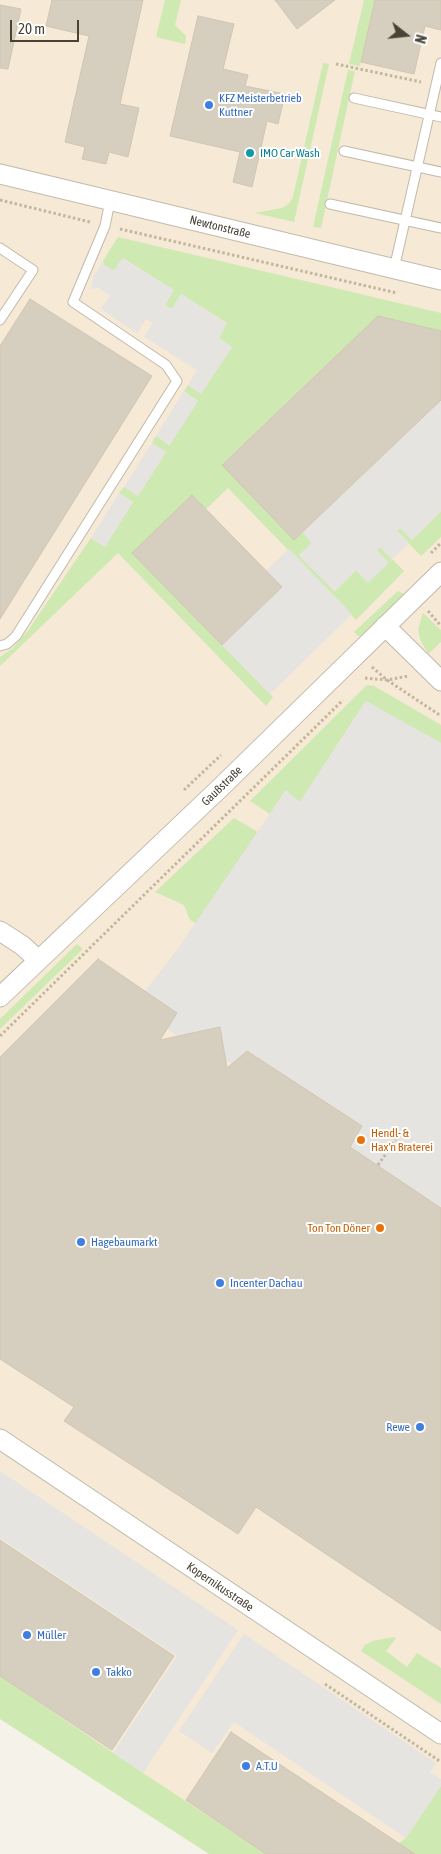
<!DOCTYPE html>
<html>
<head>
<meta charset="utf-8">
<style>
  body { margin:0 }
  #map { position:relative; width:441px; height:1854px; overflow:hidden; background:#f5f2e9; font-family:"Asap Condensed",sans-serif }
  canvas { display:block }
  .north { position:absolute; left:381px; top:10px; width:50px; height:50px; -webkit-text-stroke:4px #fff; paint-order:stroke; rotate:106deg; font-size:14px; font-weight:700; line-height:20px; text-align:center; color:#494337 }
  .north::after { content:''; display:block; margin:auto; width:18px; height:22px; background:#494337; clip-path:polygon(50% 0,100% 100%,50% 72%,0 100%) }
  .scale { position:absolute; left:10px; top:20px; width:69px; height:22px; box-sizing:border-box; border:2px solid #494337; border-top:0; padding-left:6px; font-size:15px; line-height:18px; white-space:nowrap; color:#494337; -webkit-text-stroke:4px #fff; paint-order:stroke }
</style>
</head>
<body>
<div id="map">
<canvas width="441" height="1854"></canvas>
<div class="north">N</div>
<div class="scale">20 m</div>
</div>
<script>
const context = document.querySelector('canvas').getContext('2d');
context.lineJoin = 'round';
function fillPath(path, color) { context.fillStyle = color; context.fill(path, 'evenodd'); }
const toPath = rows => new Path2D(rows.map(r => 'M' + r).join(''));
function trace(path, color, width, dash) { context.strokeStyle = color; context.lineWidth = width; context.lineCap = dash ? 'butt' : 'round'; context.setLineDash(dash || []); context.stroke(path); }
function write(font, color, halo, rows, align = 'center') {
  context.font = font + ' "Asap Condensed",sans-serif'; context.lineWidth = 4; context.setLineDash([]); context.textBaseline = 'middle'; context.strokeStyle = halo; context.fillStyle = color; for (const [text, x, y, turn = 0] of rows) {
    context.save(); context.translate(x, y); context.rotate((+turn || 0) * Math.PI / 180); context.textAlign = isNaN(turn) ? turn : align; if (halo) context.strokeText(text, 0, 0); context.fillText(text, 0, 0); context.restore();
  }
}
const commercial = toPath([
  [0,0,441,0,441,1811,412,1854,211,1854,0,1719]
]);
const green = toPath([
  [165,0,181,0,175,25,186,36,185,44,156,37],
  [364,0,375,0,360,66,349,64],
  [323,63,329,64,294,222,255,213,282,208,289,204,293,197],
  [348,70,355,71,321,228,313,227],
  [118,237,441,313,441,331,378,316,222,464,294,540,303,532,312,543,299,555,335,591,356,570,368,583,376,550,380,547,404,571,356,620,228,488,206,509,192,495,132,553,273,697,266,706,118,553,0,666,0,657,13,648,27,632,91,538,105,547,133,502,119,493,124,487,138,496,166,452,152,443,156,436,169,445,198,401,184,391,188,385,201,394,232,347,219,338,227,323,181,294,172,309,165,305,174,290,123,258,114,271,104,265,103,261],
  [441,511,441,537,421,556,397,531,400,528,412,540],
  [398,591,406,595,363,638,357,635,354,632],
  [423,613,441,630,441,642,428,654,420,639,418,629],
  [367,685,374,686,441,725,441,743,365,702,300,802,285,791,270,814,250,801],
  [234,818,258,832,196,923,190,920,184,905,155,892],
  [77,944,83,949,0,1029,0,1019],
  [394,1637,396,1638,386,1651,407,1667,417,1653,441,1668,441,1704,361,1651,365,1645,373,1641],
  [0,1676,143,1773,266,1854,209,1854,0,1719],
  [441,1786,441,1854,392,1854,399,1843,406,1838]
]);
const parking = toPath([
  [122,258,174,290,165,305,172,309,181,294,227,324,219,338,232,347,201,394,188,385,197,370,144,337,153,323,146,319,137,333,101,309,110,296,99,288,91,289,93,277,103,261,104,265,114,271],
  [184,391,198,401,170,445,156,436],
  [441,400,441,511,412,540,400,528,397,530,409,543,392,559,380,547,377,550,389,563,368,583,356,570,334,591,299,556,311,543,303,532],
  [152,443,166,452,138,496,124,487],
  [119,493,133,502,105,547,91,538],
  [289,549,352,614,270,694,222,645,282,587,266,571],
  [366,701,441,743,441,1207,350,1147,362,1126,248,1051,232,1064,226,1061,220,1027,178,1036,167,1029,177,1013,145,991,177,950,286,790,300,802],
  [0,1471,238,1630,143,1773,113,1753,177,1656,0,1538],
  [244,1634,436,1763,430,1772,441,1779,441,1786,406,1838,234,1722,212,1753,179,1731]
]);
const building = toPath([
  [52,0,143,0,120,104,139,108,128,157,109,152,106,164,82,159,85,147,65,142,89,36,46,26,52,0],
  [275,0,335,0,297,29,275,0],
  [375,0,441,0,441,30,425,26,414,74,361,62,375,0],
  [0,5,21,9,8,69,0,68,0,5],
  [198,16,234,24,223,69,248,75,245,86,285,94,278,124,267,121,252,187,233,182,240,152,170,136,198,16],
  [30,299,152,376,0,619,0,346,30,299],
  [378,316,441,331,441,400,294,540,222,465,378,316],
  [192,495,282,587,222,645,132,553,192,495],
  [98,959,177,1013,160,1040,220,1027,227,1068,247,1051,362,1126,350,1147,441,1208,441,1631,256,1507,238,1534,64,1421,74,1407,0,1359,0,1057,98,959],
  [0,1540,174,1656,112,1750,0,1676,0,1540],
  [231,1732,415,1854,266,1854,186,1800,231,1732]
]);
const path = toPath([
  [336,64,421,82],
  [0,200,90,222],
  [120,229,397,293],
  [431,553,441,543],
  [428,611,441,626],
  [372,667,387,680,441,716],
  [365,678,387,680,408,676],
  [184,790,221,755],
  [0,1036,343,700],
  [378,1165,396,1140],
  [325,1684,441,1762]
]);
const service = toPath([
  [354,98,441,117],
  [344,151,441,172],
  [330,204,441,228],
  [0,248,33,270,0,320],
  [394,269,441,63],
  [0,646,7,644,16,636,177,381,166,365,73,302,105,226,110,201]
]);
const minor = toPath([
  [0,174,441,280],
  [385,626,441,681],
  [0,931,23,946,38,960],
  [0,997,221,787,441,572],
  [0,1439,441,1734]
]);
const markers = [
  [209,105,5,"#3f7fe0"],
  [250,153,5,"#0f9aa8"],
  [361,1140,5,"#e8710a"],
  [380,1228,5,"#e8710a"],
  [81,1242,5,"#3f7fe0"],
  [220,1283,5,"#3f7fe0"],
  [420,1427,5,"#3f7fe0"],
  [27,1635,5,"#3f7fe0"],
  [96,1672,5,"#3f7fe0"],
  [246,1766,5,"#3f7fe0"]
];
const shopNames = [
  ["KFZ Meisterbetrieb",219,98],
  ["Kuttner",219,112],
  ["Hagebaumarkt",91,1242],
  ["Incenter Dachau",230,1283],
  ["Rewe",410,1427,"right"],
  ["Müller",37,1635],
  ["Takko",106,1672],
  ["A.T.U",256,1766]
];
const cultureNames = [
  ["IMO Car Wash",260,153]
];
const streetNames = [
  ["Newtonstraße",220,227,14],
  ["Gaußstraße",222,786,-44],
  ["Kopernikusstraße",220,1587,34]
];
const foodNames = [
  ["Hendl- &",371,1133],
  ["Hax'n Braterei",371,1147],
  ["Ton Ton Döner",370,1228,"right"]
];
fillPath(commercial, '#f6e9d5');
fillPath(green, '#cee9b2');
fillPath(parking, '#e6e4e1');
fillPath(building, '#d6cebf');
trace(building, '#d1c6b2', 1);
trace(service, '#c0baac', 11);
trace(minor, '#c0baac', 21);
trace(path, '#c2b79d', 3, [2.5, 2.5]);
trace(service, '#fff', 9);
trace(minor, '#fff', 19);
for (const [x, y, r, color] of markers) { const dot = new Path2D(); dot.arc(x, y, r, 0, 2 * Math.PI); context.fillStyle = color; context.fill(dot); trace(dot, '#fff', 2); }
write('12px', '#366cbe', '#fff', shopNames, 'left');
write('12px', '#0d838f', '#fff', cultureNames, 'left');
write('12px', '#494337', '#fff', streetNames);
write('12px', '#c56008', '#fff', foodNames, 'left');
</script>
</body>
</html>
